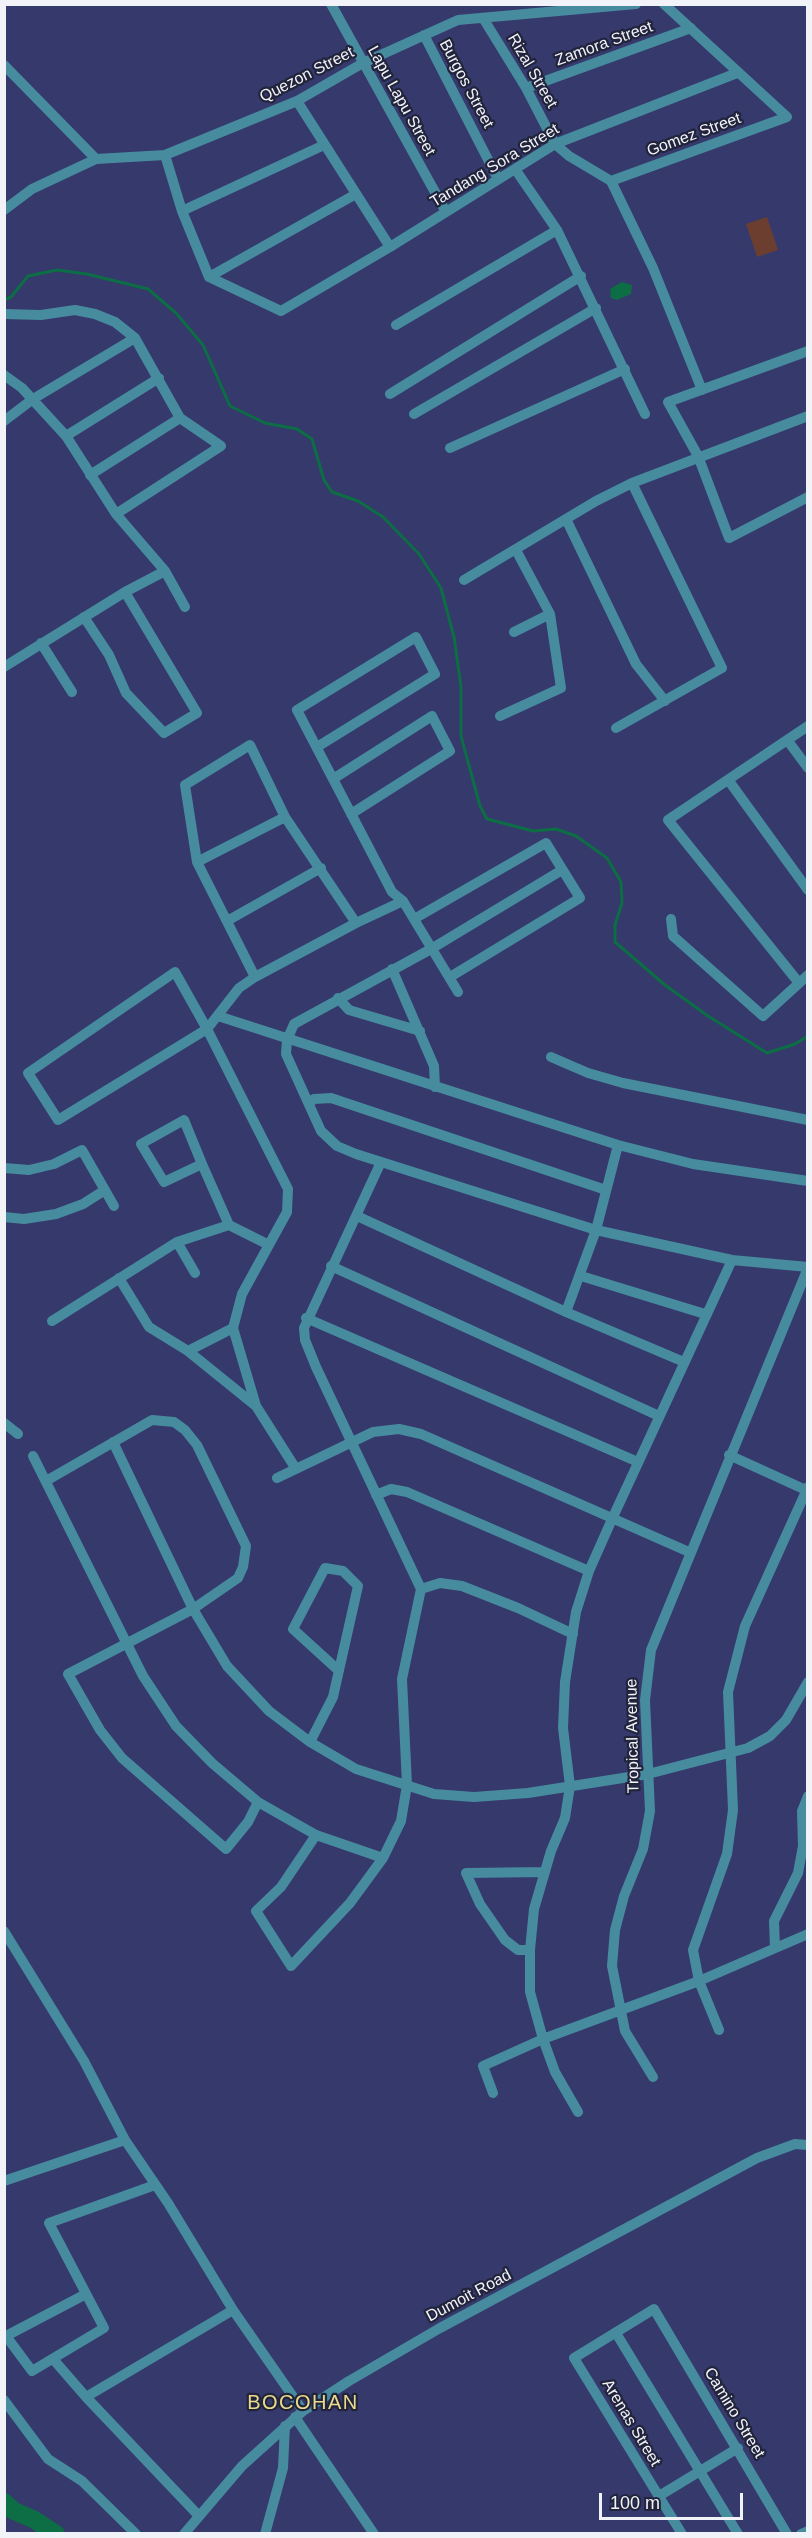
<!DOCTYPE html>
<html>
<head>
<meta charset="utf-8">
<style>
  body { margin:0 }
  #map { position:relative; width:812px; height:2538px; overflow:hidden; background:#35396c; font-family:Helvetica,sans-serif }
  canvas { display:block }
  .frame { position:absolute; inset:0; border:6px solid #f2f3f9; pointer-events:none }
  .scale { position:absolute; left:599px; top:2493px; width:144px; height:27px; box-sizing:border-box; border:3px solid #f2f3f9; border-top:0; padding-left:8px; font-size:18px; line-height:21px; white-space:nowrap; color:#f2f3f9; -webkit-text-stroke:4px #21243b; paint-order:stroke }
</style>
</head>
<body>
<div id="map">
<canvas width="812" height="2538"></canvas>
<div class="frame"></div>
<div class="scale">100 m</div>
</div>
<script>
const context = document.querySelector('canvas').getContext('2d');
context.lineJoin = 'round';
function fillPath(path, color) { context.fillStyle = color; context.fill(path, 'evenodd'); }
const toPath = rows => new Path2D(rows.map(r => 'M' + r).join(''));
function trace(path, color, width, dash) { context.strokeStyle = color; context.lineWidth = width; context.lineCap = dash ? 'butt' : 'round'; context.setLineDash(dash || []); context.stroke(path); }
function write(font, color, halo, rows, align = 'center') {
  context.font = font + ' Helvetica,sans-serif'; context.lineWidth = 4.5; context.setLineDash([]); context.textBaseline = 'middle'; context.strokeStyle = halo; context.fillStyle = color; for (const [text, x, y, turn = 0] of rows) {
    context.save(); context.translate(x, y); context.rotate((+turn || 0) * Math.PI / 180); context.textAlign = isNaN(turn) ? turn : align; if (halo) context.strokeText(text, 0, 0); context.fillText(text, 0, 0); context.restore();
  }
}
const green = toPath([
  [767,217,778,250,757,257,746,224]
]);
const water = toPath([
  [622,282,632,285,631,294,617,300,611,298,610,289]
]);
const stream = toPath([
  [4,300,11,297,28,276,57,270,87,274,148,289,176,313,203,345,230,406,265,423,297,429,312,439,324,480,332,492,358,501,383,517,419,554,441,588,454,637,461,687,461,736,480,806,487,819,533,831,556,829,576,836,607,858,621,882,622,903,615,925,615,942,665,985,708,1016,767,1053,795,1044,808,1036]
]);
const river = toPath([
  [4,2502,14,2511,33,2519,56,2534]
]);
const minor = toPath([
  [331,4,446,212],
  [483,18,526,88,555,144,569,156,611,181],
  [424,35,498,179],
  [4,65,96,159],
  [526,88,691,28],
  [297,101,390,247],
  [165,155,182,211,209,277,281,311,390,247,555,144,737,73],
  [515,169,557,230,645,414],
  [611,181,787,117,664,4],
  [611,181,653,268,702,390],
  [4,210,32,189,96,159,165,155,297,101,363,63,458,20,636,4],
  [182,211,324,145],
  [209,277,356,194],
  [4,314,41,315,75,310,95,314,115,322,135,338,180,418,221,446,116,514],
  [396,325,557,230],
  [808,351,668,402,698,456,729,538,808,497],
  [4,375,22,388,66,436,116,514,165,571,125,592,4,667],
  [390,394,581,276],
  [414,414,596,308],
  [4,421,33,399,135,338],
  [66,436,159,378],
  [450,448,625,369],
  [90,475,180,418],
  [566,519,636,664,665,701],
  [165,571,185,607],
  [464,580,596,501,632,483,808,416],
  [84,617,109,655,126,693,164,733,197,713,125,592],
  [514,632,550,614],
  [41,643,72,692],
  [500,716,561,688,550,614,516,550],
  [616,728,722,668,632,483],
  [788,741,808,768],
  [317,747,435,674,416,637,297,710,392,892,403,901,458,992],
  [333,779,432,716,450,751,351,814],
  [729,781,808,890],
  [197,862,285,817],
  [562,870,431,949,294,1024,287,1040,286,1054,321,1131,337,1146,356,1154,596,1230,732,1260,808,1267],
  [414,919,546,843,580,898,450,977],
  [671,919,673,936,763,1016,808,975],
  [227,921,321,868],
  [392,969,434,1066,435,1087],
  [255,977,197,862,185,785,250,745,285,817,356,923],
  [799,983,668,820,808,726],
  [338,998,349,1010,420,1031],
  [218,1016,618,1145,693,1164,808,1181],
  [551,1057,588,1073,623,1083,808,1120],
  [309,1103,314,1099,331,1098,606,1190],
  [202,1164,164,1182,141,1144,184,1120,202,1164,229,1225,269,1245],
  [4,1168,29,1170,54,1164,82,1150,114,1206],
  [357,1216,566,1312,684,1362],
  [4,1217,24,1219,56,1214,83,1204,105,1190],
  [177,1242,195,1273],
  [331,1266,659,1416],
  [581,1276,705,1314],
  [119,1278,149,1327,188,1351,256,1406],
  [566,1312,596,1230,618,1145],
  [306,1318,638,1462],
  [52,1321,177,1242,229,1225],
  [188,1351,233,1328],
  [4,1423,18,1434],
  [113,1442,193,1609,227,1666,269,1711,310,1742,356,1769,434,1794,474,1797,528,1793,648,1774,748,1748,770,1736,786,1720,808,1682],
  [729,1455,808,1491],
  [33,1456,143,1676,176,1726,212,1763,258,1802,316,1835,383,1858],
  [296,1469,256,1406,233,1328,242,1294,287,1212,288,1189,207,1029,175,972,28,1073,58,1120,207,1029,239,988,255,977,356,923,403,901],
  [277,1478,373,1432,399,1429,421,1434,689,1552],
  [46,1481,152,1420,174,1422,185,1430,197,1445,246,1546,243,1567,238,1578,193,1609,68,1674,100,1730,122,1758,226,1849,248,1822,258,1802],
  [376,1495,391,1489,407,1492,589,1571],
  [421,1589,440,1583,462,1586,518,1608,573,1634],
  [310,1742,333,1697,358,1586,343,1571,325,1568,293,1629,338,1670],
  [316,1835,281,1887,256,1911,291,1966,350,1903,383,1858,401,1821,407,1785,402,1679,421,1589,316,1367,305,1340,304,1328,381,1162],
  [4,1931,84,2061,125,2140,168,2203,233,2310,303,2411],
  [775,1948,774,1921,798,1873,803,1846,802,1811,808,1796],
  [530,1950,518,1950,505,1940,480,1904,466,1873,545,1872],
  [719,2030,699,1981,693,1950,727,1854,733,1810,728,1692,745,1626,808,1487],
  [653,2077,625,2031,612,1966,615,1930,624,1896,643,1849,650,1811,645,1700,651,1650,808,1268],
  [493,2093,483,2066,543,2039,699,1981,808,1934],
  [578,2112,555,2072,543,2039,530,1992,530,1950,534,1909,551,1851,565,1818,570,1786,563,1728,565,1682,576,1612,589,1571,613,1517,732,1260],
  [4,2181,125,2140],
  [86,2294,6,2336,32,2371,104,2328,49,2223,155,2185],
  [616,2333,738,2534],
  [53,2359,86,2397],
  [4,2400,48,2459,82,2481,136,2534],
  [295,2417,374,2534],
  [659,2496,738,2448],
  [199,2516,86,2397,233,2310],
  [184,2534,242,2466,303,2411,349,2381,440,2328,757,2158,795,2144,808,2145],
  [265,2534,283,2468,285,2426],
  [682,2534,574,2358,654,2309,787,2534],
  [801,2534,808,2531]
]);
const streetNames = [
  ["Zamora Street",604,44,-20],
  ["Rizal Street",532,71,60],
  ["Quezon Street",307,75,-27],
  ["Burgos Street",466,84,62],
  ["Lapu Lapu Street",401,101,61],
  ["Gomez Street",694,135,-20],
  ["Tandang Sora Street",495,166,-31],
  ["Tropical Avenue",633,1736,-91],
  ["Dumoit Road",469,2296,-28],
  ["Camino Street",734,2413,59],
  ["Arenas Street",631,2423,59]
];
const quarterNames = [
  ["BOCOHAN",303,2403]
];
fillPath(green, '#6b3e2f');
fillPath(water, '#0d6d44');
trace(stream, '#0d6d44', 3);
trace(river, '#0d6d44', 18);
trace(minor, '#478b9e', 10);
write('16px', '#f2f3f9', '#21243b', streetNames);
context.letterSpacing = '1.5px';
write('20px', '#eadb8c', '#21243b', quarterNames);
context.letterSpacing = '0px';
</script>
</body>
</html>
